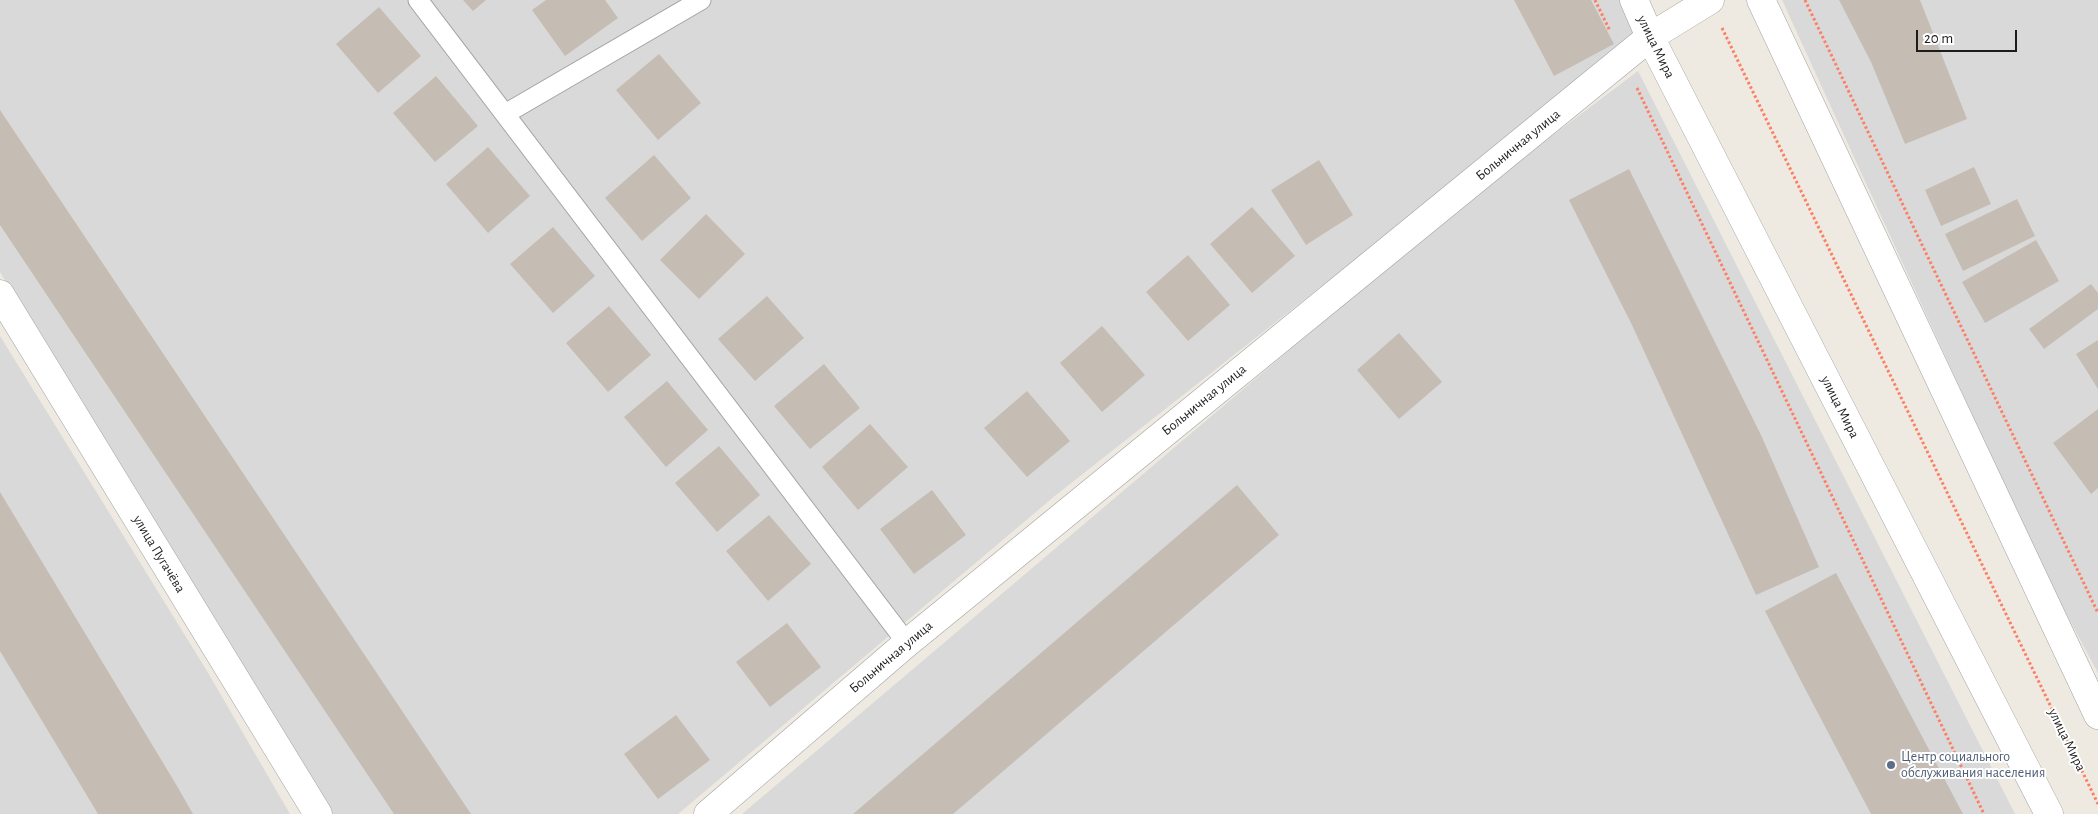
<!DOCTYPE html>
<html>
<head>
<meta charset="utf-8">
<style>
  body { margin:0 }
  #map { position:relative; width:2098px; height:814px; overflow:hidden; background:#eeeae1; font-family:"Alegreya Sans",sans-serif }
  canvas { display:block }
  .scale { position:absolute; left:1916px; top:30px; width:101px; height:22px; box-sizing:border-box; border:2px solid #1c1c1c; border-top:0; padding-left:6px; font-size:15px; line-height:18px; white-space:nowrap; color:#1c1c1c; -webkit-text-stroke:4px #fff; paint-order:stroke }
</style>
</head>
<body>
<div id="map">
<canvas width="2098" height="814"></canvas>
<div class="scale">20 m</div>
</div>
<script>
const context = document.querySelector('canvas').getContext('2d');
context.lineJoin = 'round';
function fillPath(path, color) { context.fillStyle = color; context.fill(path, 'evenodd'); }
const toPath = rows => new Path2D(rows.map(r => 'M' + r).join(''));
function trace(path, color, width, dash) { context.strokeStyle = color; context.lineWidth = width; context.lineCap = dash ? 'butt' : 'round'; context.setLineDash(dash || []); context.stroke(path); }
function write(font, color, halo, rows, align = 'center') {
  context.font = font + ' "Alegreya Sans",sans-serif'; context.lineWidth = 4; context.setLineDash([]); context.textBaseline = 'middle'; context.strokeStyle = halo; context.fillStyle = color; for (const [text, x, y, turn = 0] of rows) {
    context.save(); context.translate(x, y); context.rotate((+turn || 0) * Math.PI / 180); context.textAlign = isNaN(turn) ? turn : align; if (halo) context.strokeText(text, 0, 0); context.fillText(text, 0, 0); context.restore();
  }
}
const residential = toPath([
  [0,0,1621,0,1638,37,1056,495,678,814,332,814,0,272],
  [1782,0,2098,0,2098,673,2047,578],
  [1638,71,2015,814,742,814,1464,202],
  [0,336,207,671,290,814,0,814]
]);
const building = toPath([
  [463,0,486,0,473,11],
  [546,0,605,0,618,18,565,56,532,10],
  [1514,0,1591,0,1614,44,1554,76],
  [1839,0,1920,0,1967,119,1905,144,1871,62],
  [379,7,421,56,378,93,336,44],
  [659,54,701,103,658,140,616,90],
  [436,76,478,126,435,162,393,113],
  [0,110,144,325,471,814,394,814,351,750,0,225],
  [488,147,530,196,488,233,446,184],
  [654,155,691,198,642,241,605,198],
  [1319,160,1353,215,1306,245,1271,190],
  [1974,167,1991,204,1941,226,1925,190],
  [1629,169,1761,435,1819,567,1756,595,1632,325,1569,200],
  [2017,199,2035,236,1963,271,1945,234],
  [1252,207,1295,256,1252,293,1210,244],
  [706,214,745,254,699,299,660,260],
  [553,227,595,276,553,313,510,264],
  [2036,240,2059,281,1985,323,1962,282],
  [1188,255,1230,305,1188,341,1146,292],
  [2091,284,2098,293,2098,309,2044,349,2029,329],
  [767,296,804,338,755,381,718,339],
  [609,306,651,355,608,392,566,343],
  [1102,326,1145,375,1102,412,1060,363],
  [1399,333,1442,382,1399,419,1357,370],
  [2098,340,2098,389,2076,354],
  [824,364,860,408,810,449,774,406],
  [667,381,708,430,666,467,624,417],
  [1027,391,1070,441,1027,477,984,428],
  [2098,409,2098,488,2091,494,2053,443],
  [870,424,908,467,858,510,822,467],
  [719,446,760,495,717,532,675,483],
  [1237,485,1279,535,1022,755,953,814,853,814],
  [932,490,966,535,914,574,880,529],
  [0,492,177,786,193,814,98,814,0,651],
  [769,515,811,564,768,601,726,551],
  [1836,573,1945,780,1963,814,1871,814,1801,681,1765,611],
  [787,623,821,667,770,707,736,662],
  [676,715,710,760,658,799,624,754]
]);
const path = toPath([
  [1595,0,1610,31],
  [1805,0,2098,613],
  [1722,28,2098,804],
  [1637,88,1984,814]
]);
const service = toPath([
  [418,0,907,643],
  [505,114,701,0]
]);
const minor = toPath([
  [1634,0,1650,37,2049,814],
  [1761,0,2098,715],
  [0,294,318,814],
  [708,814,907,643,1623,59,1650,37,1710,0]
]);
const markers = [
  [1891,765,5,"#5c6f8a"]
];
const streetNames = [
  ["улица Мира",1656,47,64],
  ["Больничная улица",1518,145,-39],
  ["Больничная улица",1204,400,-39],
  ["улица Мира",1840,407,63],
  ["улица Пугачёва",159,554,59],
  ["Больничная улица",891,657,-40],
  ["улица Мира",2067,740,64]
];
const serviceNames = [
  ["Центр социального",1901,757],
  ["обслуживания населения",1901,773]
];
fillPath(residential, '#dad9d9');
fillPath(building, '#c5bdb4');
trace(service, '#a3a3a3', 21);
trace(minor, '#a3a3a3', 29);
trace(path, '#fd7f63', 3, [2.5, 2.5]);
trace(service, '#fff', 19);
trace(minor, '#fff', 28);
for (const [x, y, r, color] of markers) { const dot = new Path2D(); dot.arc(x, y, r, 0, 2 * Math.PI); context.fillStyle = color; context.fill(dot); trace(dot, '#fff', 2); }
write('14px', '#1c1c1c', '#fff', streetNames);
write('14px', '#4e5e75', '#fff', serviceNames, 'left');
</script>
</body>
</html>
